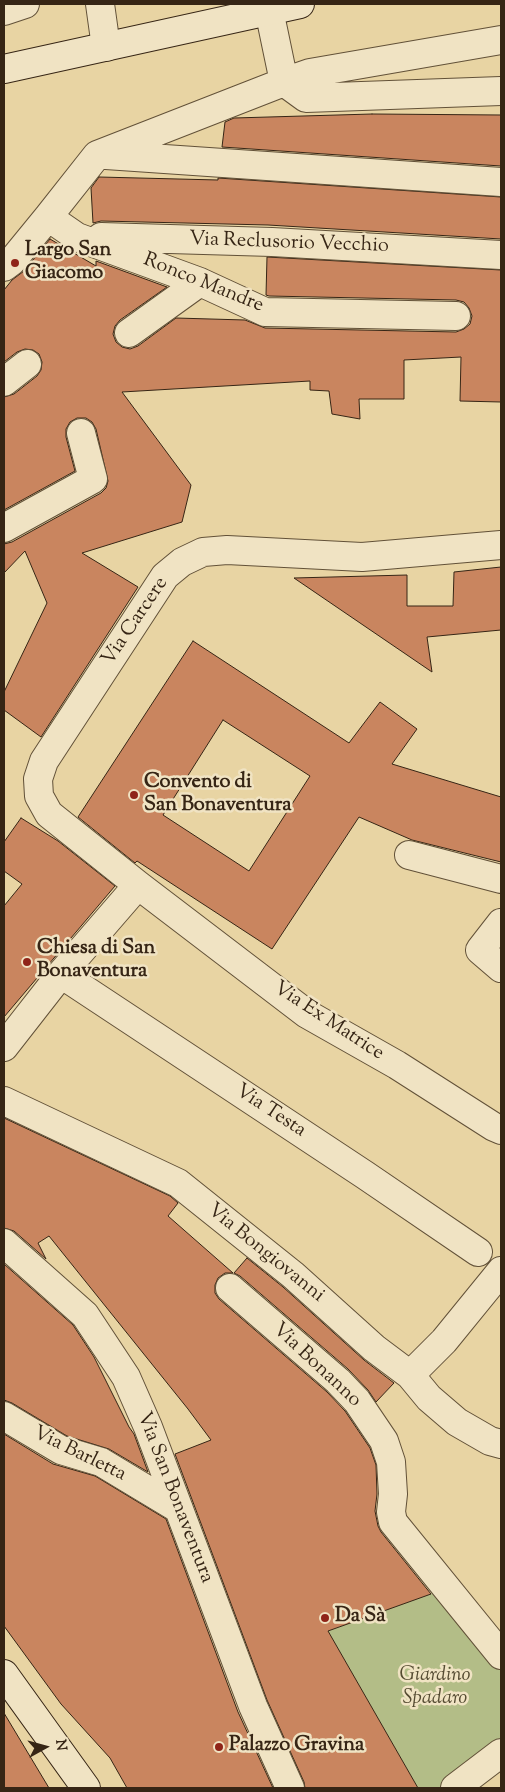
<!DOCTYPE html>
<html>
<head>
<meta charset="utf-8">
<style>
  body { margin:0 }
  #map { position:relative; width:505px; height:1792px; overflow:hidden; background:#e8d4a3; font-family:"Sorts Mill Goudy",serif }
  canvas { display:block }
  .frame { position:absolute; inset:0; border:5px solid #362515; pointer-events:none }
  .north { position:absolute; left:20px; top:1722px; width:50px; height:50px; -webkit-text-stroke:4px #f0e3c3; paint-order:stroke; rotate:83deg; font-size:14px; font-weight:700; line-height:20px; text-align:center; color:#362515 }
  .north::after { content:''; display:block; margin:auto; width:18px; height:22px; background:#362515; clip-path:polygon(50% 0,100% 100%,50% 72%,0 100%) }
</style>
</head>
<body>
<div id="map">
<canvas width="505" height="1792"></canvas>
<div class="frame"></div>
<div class="north">N</div>
</div>
<script>
const context = document.querySelector('canvas').getContext('2d');
context.lineJoin = 'round';
function fillPath(path, color) { context.fillStyle = color; context.fill(path, 'evenodd'); }
const toPath = rows => new Path2D(rows.map(r => 'M' + r).join(''));
function trace(path, color, width, dash) { context.strokeStyle = color; context.lineWidth = width; context.lineCap = dash ? 'butt' : 'round'; context.setLineDash(dash || []); context.stroke(path); }
function write(font, color, halo, rows, align = 'center') {
  context.font = font + ' "Sorts Mill Goudy",serif'; context.lineWidth = 5; context.setLineDash([]); context.textBaseline = 'middle'; context.strokeStyle = halo; context.fillStyle = color; for (const [text, x, y, turn = 0] of rows) {
    context.save(); context.translate(x, y); context.rotate((+turn || 0) * Math.PI / 180); context.textAlign = isNaN(turn) ? turn : align; if (halo) context.strokeText(text, 0, 0); context.fillText(text, 0, 0); context.restore();
  }
}
const green = toPath([
  [438,1591,501,1666,501,1741,443,1788,418,1788,328,1631]
]);
const building = toPath([
  [372,114,501,115,501,166,222,147,225,122,234,118,372,114],
  [99,177,218,180,218,178,501,197,501,239,268,225,101,221,93,223,91,188,99,177],
  [50,239,96,266,96,261,167,287,120,320,115,326,113,334,116,342,122,347,130,349,138,346,176,318,245,320,265,328,456,332,464,329,470,324,472,316,469,308,464,302,456,300,269,296,266,295,267,257,501,270,501,402,460,401,461,357,404,360,404,399,359,399,360,419,332,414,329,391,310,390,310,381,122,392,191,485,182,522,82,553,138,587,41,737,4,710,4,692,47,603,25,551,4,573,4,544,12,542,101,493,106,488,108,481,96,429,92,422,86,418,77,418,70,422,66,429,66,437,75,471,4,510,4,397,14,394,37,376,41,370,42,362,39,354,33,350,25,349,17,352,4,362,4,290,12,280,24,271,50,239],
  [501,567,501,630,427,637,432,672,294,578,407,575,407,606,453,606,454,572,501,567],
  [193,641,349,743,380,702,417,729,392,764,501,797,501,862,412,840,359,817,272,949,137,861,135,863,78,817,193,641],
  [223,720,310,776,249,871,163,815,223,720],
  [21,818,58,841,115,886,4,1017,4,906,22,884,4,871,4,842,21,818],
  [4,1118,170,1196,178,1203,168,1216,233,1273,225,1273,218,1278,215,1285,215,1293,219,1299,327,1392,345,1411,370,1448,376,1465,377,1494,375,1511,378,1526,381,1532,431,1594,328,1631,418,1788,305,1788,304,1782,267,1700,175,1454,211,1440,188,1409,49,1236,38,1243,46,1259,14,1231,4,1228,4,1118],
  [247,1258,283,1287,364,1360,394,1383,376,1402,368,1390,348,1369,240,1276,234,1273,247,1258],
  [4,1264,73,1325,94,1357,129,1427,134,1434,148,1472,109,1449,67,1436,12,1403,4,1400,4,1264],
  [4,1434,53,1464,95,1476,166,1519,238,1712,273,1788,127,1788,110,1758,61,1704,4,1626,4,1434],
  [4,1713,49,1788,4,1788,4,1713]
]);
const street = toPath([
  [100,4,106,47],
  [269,10,284,82,306,98,501,91],
  [4,11,25,4],
  [106,155,501,182],
  [48,217,77,237,200,282,265,312,456,316],
  [101,237,272,242,501,255],
  [4,267,12,261,48,217,97,155,284,82,310,73,501,40],
  [129,333,200,282],
  [4,382,27,364],
  [4,528,93,479,81,433],
  [501,545,362,557,227,550,203,552,182,562,165,576,44,761,38,779,39,796,49,814,138,885,307,1014,397,1065,494,1127,501,1130],
  [409,855,501,879],
  [501,923,480,950,501,968],
  [61,974,365,1175,478,1252],
  [4,1047,61,974,138,885],
  [4,1101,178,1183,293,1275,374,1348,410,1375,429,1398,457,1422,490,1441,501,1444],
  [4,1243,85,1315,126,1377,148,1427,253,1706,290,1788],
  [230,1288,338,1381,357,1401,384,1441,391,1462,393,1494,391,1512,393,1522,501,1655],
  [410,1375,444,1341,501,1271],
  [4,1416,61,1450,101,1462,179,1509],
  [455,1788,501,1753]
]);
const secondary = toPath([
  [4,69,300,4],
  [4,1674,86,1788]
]);
const markers = [
  [15,263,5,"#8f2418"],
  [134,795,5,"#8f2418"],
  [27,962,5,"#8f2418"],
  [325,1618,5,"#8f2418"],
  [219,1747,5,"#8f2418"]
];
const streetNames = [
  ["Via Reclusorio Vecchio",289,244,2],
  ["Ronco Mandre",203,284,22],
  ["Via Carcere",136,622,-56],
  ["Via Ex Matrice",328,1022,33],
  ["Via Testa",270,1112,33],
  ["Via Bongiovanni",265,1254,39],
  ["Via Bonanno",316,1366,43],
  ["Via Barletta",79,1455,26],
  ["Via San Bonaventura",174,1498,69]
];
const poiNames = [
  ["Largo San",25,252],
  ["Giacomo",25,275],
  ["Convento di",144,784],
  ["San Bonaventura",144,807],
  ["Chiesa di San",37,950],
  ["Bonaventura",37,973],
  ["Da Sà",335,1618],
  ["Palazzo Gravina",229,1747]
];
const parkNames = [
  ["Giardino",435,1677],
  ["Spadaro",435,1700]
];
fillPath(green, '#b3bd87');
fillPath(building, '#c9855f');
trace(building, '#362515', 1);
trace(street, '#625138', 30);
trace(secondary, '#362515', 30);
trace(street, '#f0e3c3', 28);
trace(secondary, '#f0e3c3', 28);
for (const [x, y, r, color] of markers) { const dot = new Path2D(); dot.arc(x, y, r, 0, 2 * Math.PI); context.fillStyle = color; context.fill(dot); trace(dot, '#f0e3c3', 2); }
write('20px', '#362515', '#f0e3c3', streetNames);
write('bold 20px', '#362515', '#f0e3c3', poiNames, 'left');
write('italic 20px', '#554b32', '#f0e3c3', parkNames);
</script>
</body>
</html>
